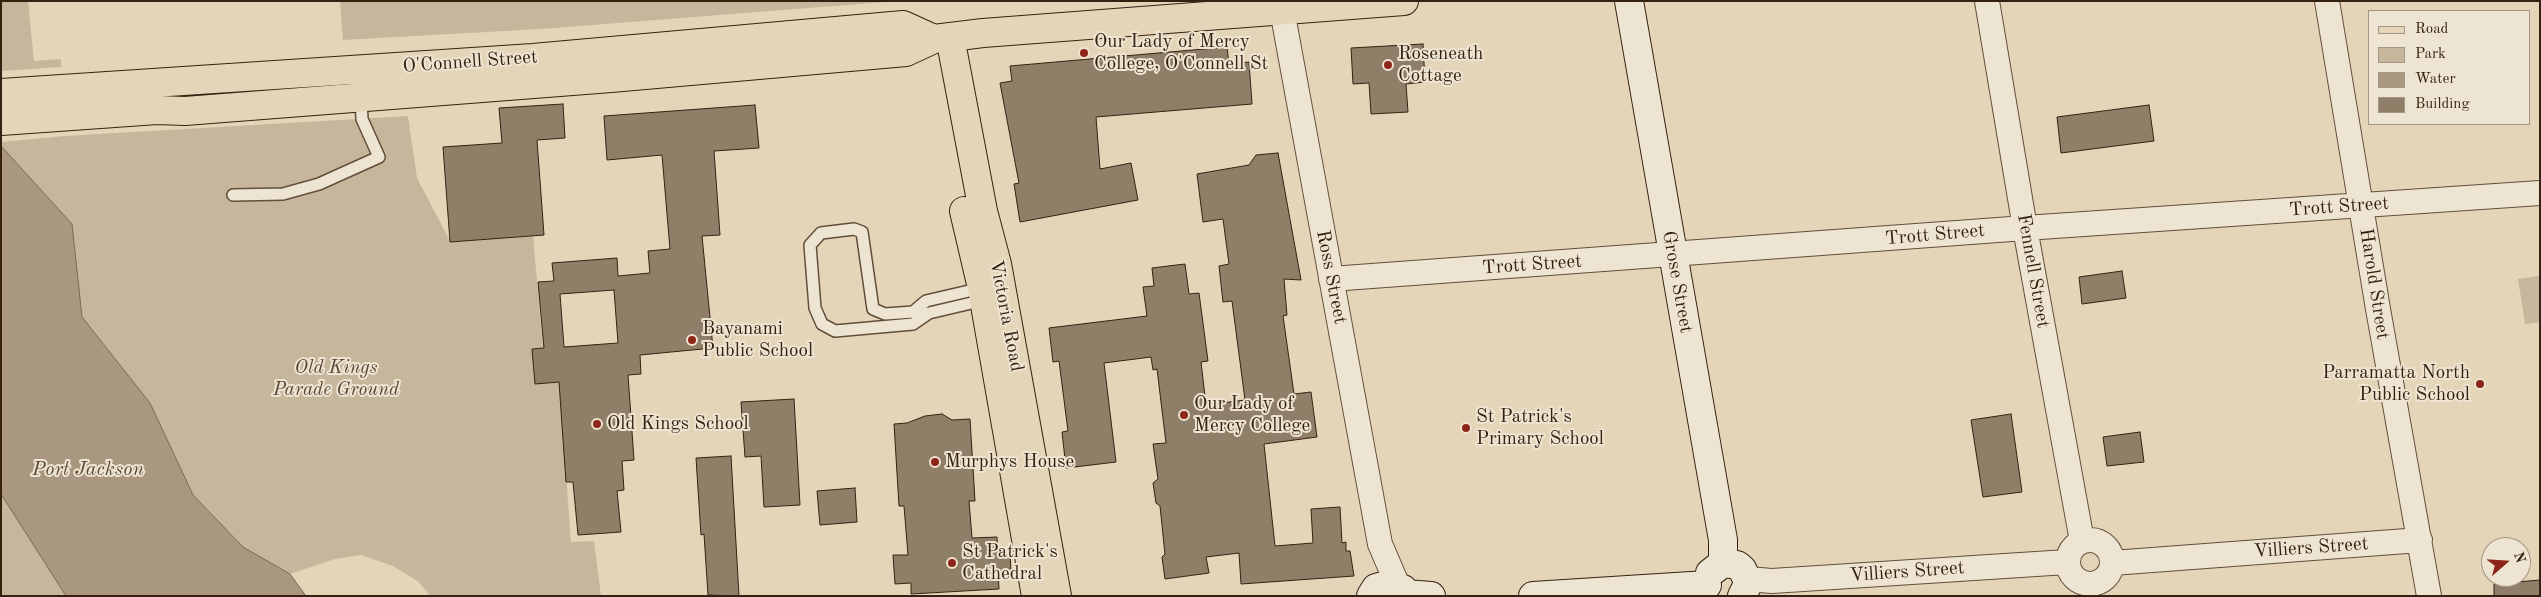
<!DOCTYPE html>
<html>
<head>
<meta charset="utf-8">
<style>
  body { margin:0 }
  #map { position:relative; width:2541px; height:597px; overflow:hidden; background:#e4d5b8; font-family:"Old Standard TT",serif }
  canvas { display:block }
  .frame { position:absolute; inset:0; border:2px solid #362111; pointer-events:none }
  .legend { position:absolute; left:2368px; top:10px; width:162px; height:115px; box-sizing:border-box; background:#ede4d1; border:1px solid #a49684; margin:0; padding:6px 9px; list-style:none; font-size:15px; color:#362111 }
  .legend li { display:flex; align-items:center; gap:10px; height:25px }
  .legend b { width:25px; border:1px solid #a49684 }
  .north { position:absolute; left:2481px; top:537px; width:50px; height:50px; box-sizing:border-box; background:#ede4d1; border:1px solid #a49684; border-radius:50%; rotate:71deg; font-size:14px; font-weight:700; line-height:20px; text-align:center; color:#362111 }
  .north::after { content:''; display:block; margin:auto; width:18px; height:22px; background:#8f2418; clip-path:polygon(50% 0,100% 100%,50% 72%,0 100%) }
</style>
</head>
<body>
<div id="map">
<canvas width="2541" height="597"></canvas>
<div class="frame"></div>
<ul class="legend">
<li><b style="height:6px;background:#e4d5b8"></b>Road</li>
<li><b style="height:14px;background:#c6b69c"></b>Park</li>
<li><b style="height:14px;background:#a9987f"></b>Water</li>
<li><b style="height:14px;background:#907f68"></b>Building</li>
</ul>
<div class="north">N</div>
</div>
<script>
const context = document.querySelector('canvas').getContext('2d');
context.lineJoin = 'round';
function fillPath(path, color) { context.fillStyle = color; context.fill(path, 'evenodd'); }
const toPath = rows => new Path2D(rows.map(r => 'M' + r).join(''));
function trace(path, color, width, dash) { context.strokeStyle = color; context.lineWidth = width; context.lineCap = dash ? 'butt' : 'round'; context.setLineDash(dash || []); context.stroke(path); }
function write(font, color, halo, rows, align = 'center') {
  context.font = font + ' "Old Standard TT",serif'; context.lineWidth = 4; context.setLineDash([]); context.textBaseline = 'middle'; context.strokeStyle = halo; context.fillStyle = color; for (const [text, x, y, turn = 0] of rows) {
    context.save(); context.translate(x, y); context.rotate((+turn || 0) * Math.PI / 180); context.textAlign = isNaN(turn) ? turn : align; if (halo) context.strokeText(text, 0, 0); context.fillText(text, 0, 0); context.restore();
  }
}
const green = toPath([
  [1,1,28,1,34,61,61,59,61,67,1,71],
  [340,1,898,1,541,29,343,40],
  [408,116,417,178,450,241,533,236,543,348,532,349,535,383,559,382,571,542,594,541,601,596,430,596,419,582,393,566,361,555,335,559,290,574,243,547,193,495,150,403,82,317,72,224,1,146,1,142,65,136],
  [2540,276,2540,322,2525,324,2518,279],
  [1,494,66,596,1,596]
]);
const water = toPath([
  [1,146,72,224,82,317,150,403,193,495,243,547,290,574,306,596,66,596,1,494,1,146]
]);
const building = toPath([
  [1423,44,1425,82,1406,84,1408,112,1371,114,1369,83,1353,84,1351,48,1423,44],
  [1227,47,1229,64,1249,62,1252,104,1096,117,1100,169,1131,163,1138,200,1020,222,1014,184,1019,183,1000,83,1012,81,1010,66,1227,47],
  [563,104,565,138,537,140,544,235,450,242,443,147,502,143,499,108,563,104],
  [755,105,759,148,714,151,720,235,702,236,713,348,640,355,641,374,628,375,634,460,622,461,624,490,617,491,621,532,578,535,573,482,566,482,559,382,535,384,532,349,544,348,538,282,554,281,552,263,617,258,618,276,650,273,648,251,670,249,662,155,607,160,604,116,755,105],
  [614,290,618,343,564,347,560,294,614,290],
  [2149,105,2154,141,2061,153,2057,117,2149,105],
  [1278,153,1301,280,1284,279,1287,315,1283,316,1294,394,1311,392,1317,437,1264,444,1275,546,1313,543,1311,509,1340,507,1342,543,1346,542,1346,551,1350,551,1354,576,1241,584,1239,553,1206,557,1209,573,1165,579,1162,557,1165,554,1160,506,1156,503,1153,483,1158,479,1153,444,1166,443,1157,369,1153,370,1151,357,1104,363,1116,462,1066,468,1062,432,1068,431,1059,361,1053,362,1049,328,1147,316,1143,287,1154,286,1152,268,1185,264,1189,294,1199,293,1208,361,1201,362,1206,405,1245,400,1232,301,1223,302,1219,266,1229,264,1223,219,1203,222,1197,174,1249,165,1256,155,1278,153],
  [2122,271,2126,298,2082,304,2079,277,2122,271],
  [794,399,800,505,764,507,761,456,745,457,741,402,794,399],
  [942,414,952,420,970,419,975,501,969,501,972,538,997,537,998,554,1010,554,1011,571,998,572,999,589,911,594,911,583,895,584,893,555,908,555,904,506,899,506,894,424,907,423,925,416,942,414],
  [2011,414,2022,492,1983,497,1971,420,2011,414],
  [2140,432,2144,462,2107,466,2103,437,2140,432],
  [731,456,739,596,708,595,704,534,701,535,696,458,731,456],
  [855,488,857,522,820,525,817,491,855,488],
  [2540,580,2540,596,2494,596,2494,584,2540,580]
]);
const lane = toPath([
  [233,195,283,194,319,184,379,157,362,119,361,98],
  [982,288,926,301,913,312,885,314,873,309,862,232,854,229,821,233,810,245,815,308,822,324,835,331,913,324,929,313,984,300]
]);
const street = toPath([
  [1987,1,2025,228,2082,541],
  [2327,1,2378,309,2429,596],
  [1282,10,1380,544,1398,586],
  [1331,279,2025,228,2540,193],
  '2068 562a22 22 0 1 1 44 0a22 22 0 1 1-44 0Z',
  [2112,563,2420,540],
  [1747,579,1772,581,2067,562]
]);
const secondary = toPath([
  [1629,1,1723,540,1723,563],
  [1710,573,1723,563,1737,565,1742,569,1747,579,1747,586,1742,596],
  [1406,594,1431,596],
  [1371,596,1376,588,1390,584,1403,589,1406,596],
  [1533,596,1707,585]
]);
const primary = toPath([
  [950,37,983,211,997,264,1057,596],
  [1,93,533,58,903,25,934,39],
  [1,121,157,110,185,111,611,78,906,52,934,39,983,33,1404,1],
  [964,211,982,288,1036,596]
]);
const markers = [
  [1084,53,5,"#8f2418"],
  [1388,65,5,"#8f2418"],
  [692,340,5,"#8f2418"],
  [2480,384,5,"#8f2418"],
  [1184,415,5,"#8f2418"],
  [597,424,5,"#8f2418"],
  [1466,428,5,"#8f2418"],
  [935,462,5,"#8f2418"],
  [952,563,5,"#8f2418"]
];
const poiNames = [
  ["Our Lady of Mercy",1094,42],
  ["College, O'Connell St",1094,64],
  ["Roseneath",1398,54],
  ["Cottage",1398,76],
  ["Bayanami",702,329],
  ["Public School",702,351],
  ["Parramatta North",2470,373,"right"],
  ["Public School",2470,395,"right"],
  ["Our Lady of",1194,404],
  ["Mercy College",1194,426],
  ["St Patrick's",1476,417],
  ["Primary School",1476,439],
  ["Old Kings School",607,424],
  ["Murphys House",945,462],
  ["St Patrick's",962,552],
  ["Cathedral",962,574]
];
const streetNames = [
  ["O'Connell Street",470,62,-4],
  ["Trott Street",2339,207,-4],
  ["Trott Street",1935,235,-5],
  ["Trott Street",1532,265,-4],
  ["Fennell Street",2033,271,80],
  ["Ross Street",1331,277,79],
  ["Grose Street",1677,282,80],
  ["Harold Street",2374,284,81],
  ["Victoria Road",1006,316,79],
  ["Villiers Street",2311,548,-4],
  ["Villiers Street",1907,572,-4]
];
const parkNames = [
  ["Old Kings",336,368],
  ["Parade Ground",336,390]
];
const waterNames = [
  ["Port Jackson",88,470]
];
fillPath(green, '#c6b69c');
fillPath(water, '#a9987f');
trace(water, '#7b6853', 1);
fillPath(building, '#907f68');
trace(building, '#362111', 1);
trace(lane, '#624e3b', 14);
trace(street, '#624e3b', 26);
trace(secondary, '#362111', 30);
trace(primary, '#362111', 30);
trace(lane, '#ede4d1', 11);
trace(street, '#ede4d1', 24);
trace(secondary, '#ede4d1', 28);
trace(primary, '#e4d5b8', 28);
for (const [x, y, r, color] of markers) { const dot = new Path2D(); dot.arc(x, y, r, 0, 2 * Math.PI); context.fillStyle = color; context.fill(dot); trace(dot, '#ede4d1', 2); }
write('19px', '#362111', '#ede4d1', poiNames, 'left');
write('19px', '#362111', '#ede4d1', streetNames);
write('italic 19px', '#5a4634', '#ede4d1', parkNames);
write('italic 20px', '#5e4b38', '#ede4d1', waterNames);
</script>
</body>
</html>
